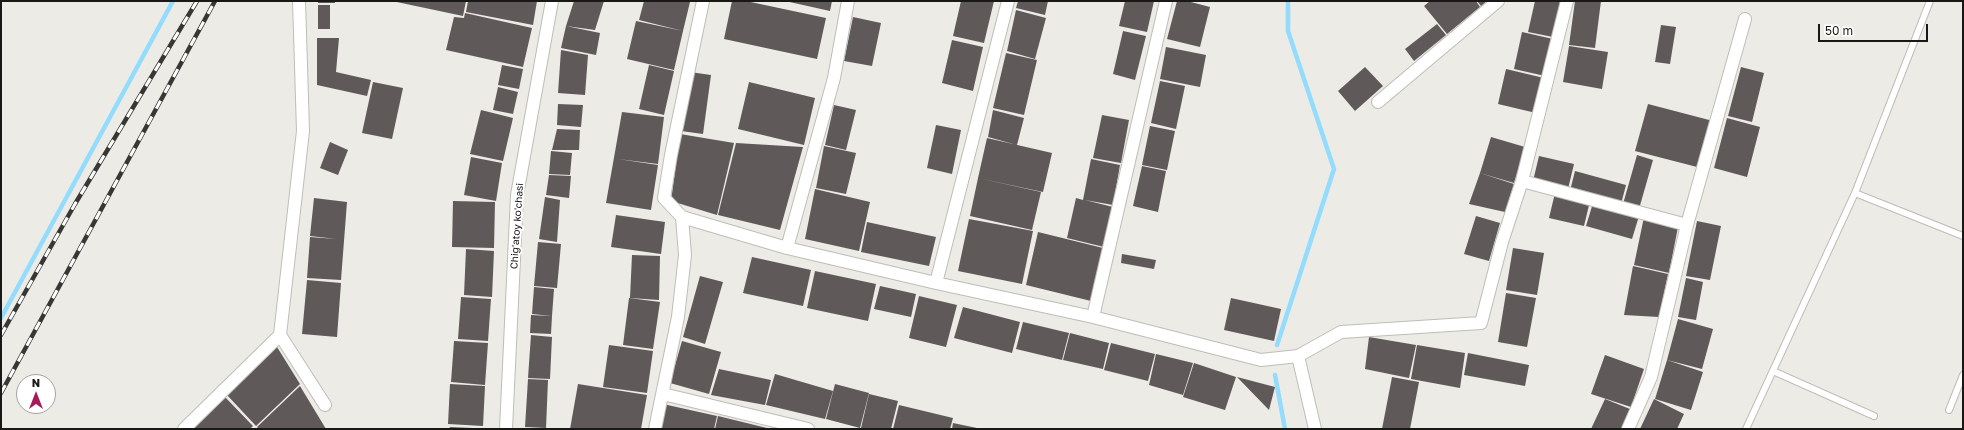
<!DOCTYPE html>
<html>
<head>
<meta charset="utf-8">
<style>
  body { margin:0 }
  #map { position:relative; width:1964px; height:430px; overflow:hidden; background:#edebe6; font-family:"Golos Text",sans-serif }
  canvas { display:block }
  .frame { position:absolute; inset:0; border:2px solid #181816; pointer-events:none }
  .north { position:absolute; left:16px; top:374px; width:40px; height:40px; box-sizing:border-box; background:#fff; border:1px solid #a3a3a2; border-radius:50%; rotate:0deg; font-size:11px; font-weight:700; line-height:16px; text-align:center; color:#181816 }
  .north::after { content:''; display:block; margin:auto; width:14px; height:18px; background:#a71959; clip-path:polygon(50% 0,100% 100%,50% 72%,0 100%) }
  .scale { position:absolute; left:1818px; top:24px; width:110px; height:18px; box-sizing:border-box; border:2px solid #181816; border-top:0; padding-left:5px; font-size:12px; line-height:14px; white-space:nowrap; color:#181816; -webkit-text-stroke:3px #fff; paint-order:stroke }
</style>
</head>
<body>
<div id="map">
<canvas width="1964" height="430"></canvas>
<div class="frame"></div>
<div class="north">N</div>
<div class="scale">50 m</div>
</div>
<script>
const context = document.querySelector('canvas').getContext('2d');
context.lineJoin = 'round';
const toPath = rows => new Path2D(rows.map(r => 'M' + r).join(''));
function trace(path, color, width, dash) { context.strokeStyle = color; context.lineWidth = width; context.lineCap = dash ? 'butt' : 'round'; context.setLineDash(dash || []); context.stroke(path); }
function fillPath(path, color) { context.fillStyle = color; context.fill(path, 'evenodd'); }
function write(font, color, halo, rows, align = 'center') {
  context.font = font + ' "Golos Text",sans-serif'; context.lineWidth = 4; context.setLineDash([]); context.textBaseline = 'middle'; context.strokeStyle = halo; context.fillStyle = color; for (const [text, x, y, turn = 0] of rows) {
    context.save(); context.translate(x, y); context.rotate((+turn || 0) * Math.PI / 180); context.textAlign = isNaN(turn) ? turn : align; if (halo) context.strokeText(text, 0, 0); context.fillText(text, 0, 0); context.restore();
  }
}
const stream = toPath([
  [1,318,173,1],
  [1277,345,1334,169,1288,31,1288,1],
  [1275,375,1285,429]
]);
const building = toPath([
  [318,1,335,1,335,3,318,3],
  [392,1,466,1,463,16],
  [468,1,537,1,533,25,466,12],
  [574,1,604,1,595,30,566,26],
  [644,1,690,2,683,31,639,20],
  [732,1,746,1,826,18,817,59,724,39],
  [785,1,832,1,830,11],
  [961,1,994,1,984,43,953,36],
  [1018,1,1048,1,1045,15,1016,8],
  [1125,1,1154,1,1147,32,1119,26],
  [1177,1,1187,1,1210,7,1200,47,1167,39],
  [1430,1,1476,1,1480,7,1447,34,1424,6],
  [1477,1,1487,1,1481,6],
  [1535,1,1561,1,1553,37,1528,32],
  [1575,1,1601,1,1595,48,1569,45],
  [318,5,330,5,330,29,318,29],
  [1016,10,1046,18,1035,59,1007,51],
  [465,13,532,28,523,67,446,50,454,17,464,18],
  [853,17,881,23,872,66,844,61],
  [636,21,683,31,674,70,627,59],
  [1437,24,1446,35,1414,61,1405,49],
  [1661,25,1676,27,1670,64,1655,62],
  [566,26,600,33,596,55,561,48],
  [1123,31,1146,36,1135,80,1113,74],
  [1522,32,1553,39,1545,76,1514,69],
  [317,38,339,38,336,72,371,80,367,96,317,85],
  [952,40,983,47,973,91,942,83],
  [1569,46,1608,52,1602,89,1563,82],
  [1166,47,1206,55,1200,87,1160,79],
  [561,50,588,55,585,95,558,93],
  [1006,53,1037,60,1024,115,993,108],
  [502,65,523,69,519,89,498,85],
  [649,65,674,71,664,115,639,109],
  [1365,67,1383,86,1355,111,1338,91],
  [1741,67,1764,73,1752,122,1728,116],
  [1506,69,1544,78,1536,113,1498,104],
  [690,72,711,75,703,134,681,131],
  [1160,81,1185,86,1176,129,1151,123],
  [373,82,403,88,392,139,362,133],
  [749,82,815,98,804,145,738,129],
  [498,87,518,92,513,114,493,110],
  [558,104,583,105,581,127,557,125],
  [1648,104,1713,121,1701,168,1635,151],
  [834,105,856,110,846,150,825,145],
  [481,110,513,118,503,161,470,154],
  [993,110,1024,118,1017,145,988,137],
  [622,112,664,117,658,164,618,159,658,165,651,210,606,203],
  [1102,115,1129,120,1121,163,1093,158],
  [1727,118,1760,127,1747,177,1714,168],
  [936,125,961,130,952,174,927,168],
  [1150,126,1175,131,1167,170,1142,165],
  [557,129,580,130,579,150,552,150],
  [680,134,734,143,717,215,671,201],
  [1491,137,1525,147,1514,183,1480,173],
  [987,138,1052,153,1043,192,978,178],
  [330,142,348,150,338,175,320,168],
  [736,143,803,147,780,230,718,215],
  [824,146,856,153,846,194,816,188],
  [551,151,572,153,570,175,549,174],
  [1637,155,1653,160,1639,209,1623,204],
  [1539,156,1574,164,1568,189,1533,181],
  [471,157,502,163,496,201,464,195],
  [1091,159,1120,165,1113,205,1085,200,1113,207,1104,247,1067,238,1076,198,1083,200],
  [1142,166,1166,171,1158,212,1133,206],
  [1575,171,1626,185,1621,204,1570,191],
  [1480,173,1514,184,1505,212,1469,204],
  [549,175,571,176,569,198,546,195],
  [978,178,1041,192,1032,230,970,216],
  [815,189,870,202,859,251,805,239],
  [1555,193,1590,201,1584,226,1549,218],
  [545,197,560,200,557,242,539,239],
  [314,198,347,202,341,280,307,278,310,237,336,239,310,236],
  [453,201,495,202,494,248,452,247],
  [1593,203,1639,216,1632,239,1586,226],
  [616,215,665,222,661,254,611,247],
  [1476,216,1500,223,1489,261,1464,254],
  [1644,217,1678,227,1669,273,1634,265],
  [969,219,1033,231,1022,284,958,271],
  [1697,221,1721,226,1710,280,1686,276],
  [867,222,936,237,929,266,861,252],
  [1038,232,1103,248,1091,301,1026,285],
  [538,242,561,244,557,288,534,286],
  [1513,248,1544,253,1537,295,1506,290],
  [466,249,494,251,492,297,464,295],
  [1122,254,1156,260,1154,269,1121,263],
  [632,255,660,256,659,300,630,298],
  [752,257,811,270,803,306,743,293],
  [1633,266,1668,274,1659,317,1624,315],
  [815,271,876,284,868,321,807,308],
  [700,276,723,282,705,344,683,337],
  [1686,278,1703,282,1696,320,1678,317],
  [307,280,341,283,337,337,302,334],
  [880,286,916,294,911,317,874,309],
  [534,287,554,289,552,316,532,314],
  [1506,293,1536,298,1527,347,1498,342],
  [919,296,957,305,946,347,909,338],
  [461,297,491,299,488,341,458,339],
  [629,298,660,302,653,349,623,345],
  [1231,298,1281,309,1274,341,1224,330],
  [963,307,1020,322,1012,353,954,338],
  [531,315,552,316,551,334,530,333],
  [1678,319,1713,329,1702,369,1667,360],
  [1023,322,1069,333,1062,360,1016,349],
  [1070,333,1109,343,1103,369,1063,360],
  [531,335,552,337,550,379,528,378],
  [1369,337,1416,345,1409,378,1365,369],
  [454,341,488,343,485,385,451,382],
  [682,341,721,352,709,394,670,383],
  [1111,343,1155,354,1148,381,1104,370],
  [609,345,653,351,647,393,603,387],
  [1417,345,1465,353,1460,388,1411,379],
  [277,347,300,384,256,426,227,395],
  [1468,353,1529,365,1525,386,1464,375],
  [1156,354,1193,363,1183,395,1149,385],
  [1605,355,1644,369,1631,407,1591,394],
  [1667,360,1703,372,1691,410,1655,399],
  [1194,363,1236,377,1225,410,1183,397],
  [719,369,771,380,765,405,711,395],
  [775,374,833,391,825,419,766,405],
  [1237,377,1275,387,1269,410],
  [1392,377,1419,382,1410,429,1382,429],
  [528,379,548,380,546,428,525,427],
  [450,384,485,386,483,426,448,424],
  [578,384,647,395,641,429,570,429],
  [835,384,869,393,860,428,826,419],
  [300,386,326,429,259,429,257,427],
  [869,394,898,401,891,429,861,428],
  [225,397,253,426,250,429,193,429],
  [1605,399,1630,409,1622,429,1591,429],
  [1654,399,1684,414,1677,429,1640,429],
  [663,404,717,416,714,429,657,429],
  [899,405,953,418,950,429,893,429],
  [718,416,767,428,767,429,715,429],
  [953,423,977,428,977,429,952,429],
  [450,427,473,428,473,429,449,429]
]);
const service = toPath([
  [1855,193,1963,236],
  [1773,371,1874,416],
  [1949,410,1963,375],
  [1746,429,1855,193,1930,1]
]);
const minor = toPath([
  [1378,102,1498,1],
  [1522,181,1687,225],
  [682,217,787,248,936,283,1093,317,1261,360,1298,356,1341,332,1481,323,1502,242,1522,181,1567,1],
  [787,248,834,78,848,1],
  [936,283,1008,1],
  [1093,317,1166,1],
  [280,335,325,405],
  [1298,356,1315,429],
  [663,394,808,429],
  [184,429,280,335,303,131,299,1],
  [506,429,517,195,552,1],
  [655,429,678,317,685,255,682,217,664,198,671,155,703,1],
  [1628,429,1651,377,1687,225,1745,19]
]);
const rail = toPath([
  [1,335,75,204,197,1],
  [1,393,215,1]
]);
const streetNames = [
  ["Chig'atoy ko'chasi",517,226,-86]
];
trace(stream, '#94dcfe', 4.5);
fillPath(building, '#5f5a59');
trace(service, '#bebdb8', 8);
trace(minor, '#bebdb8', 14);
trace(service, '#fff', 6);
trace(minor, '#fff', 12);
trace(rail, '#373735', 4.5);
trace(rail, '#fff', 3, [9]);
write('10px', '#181816', '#fff', streetNames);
</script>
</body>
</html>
